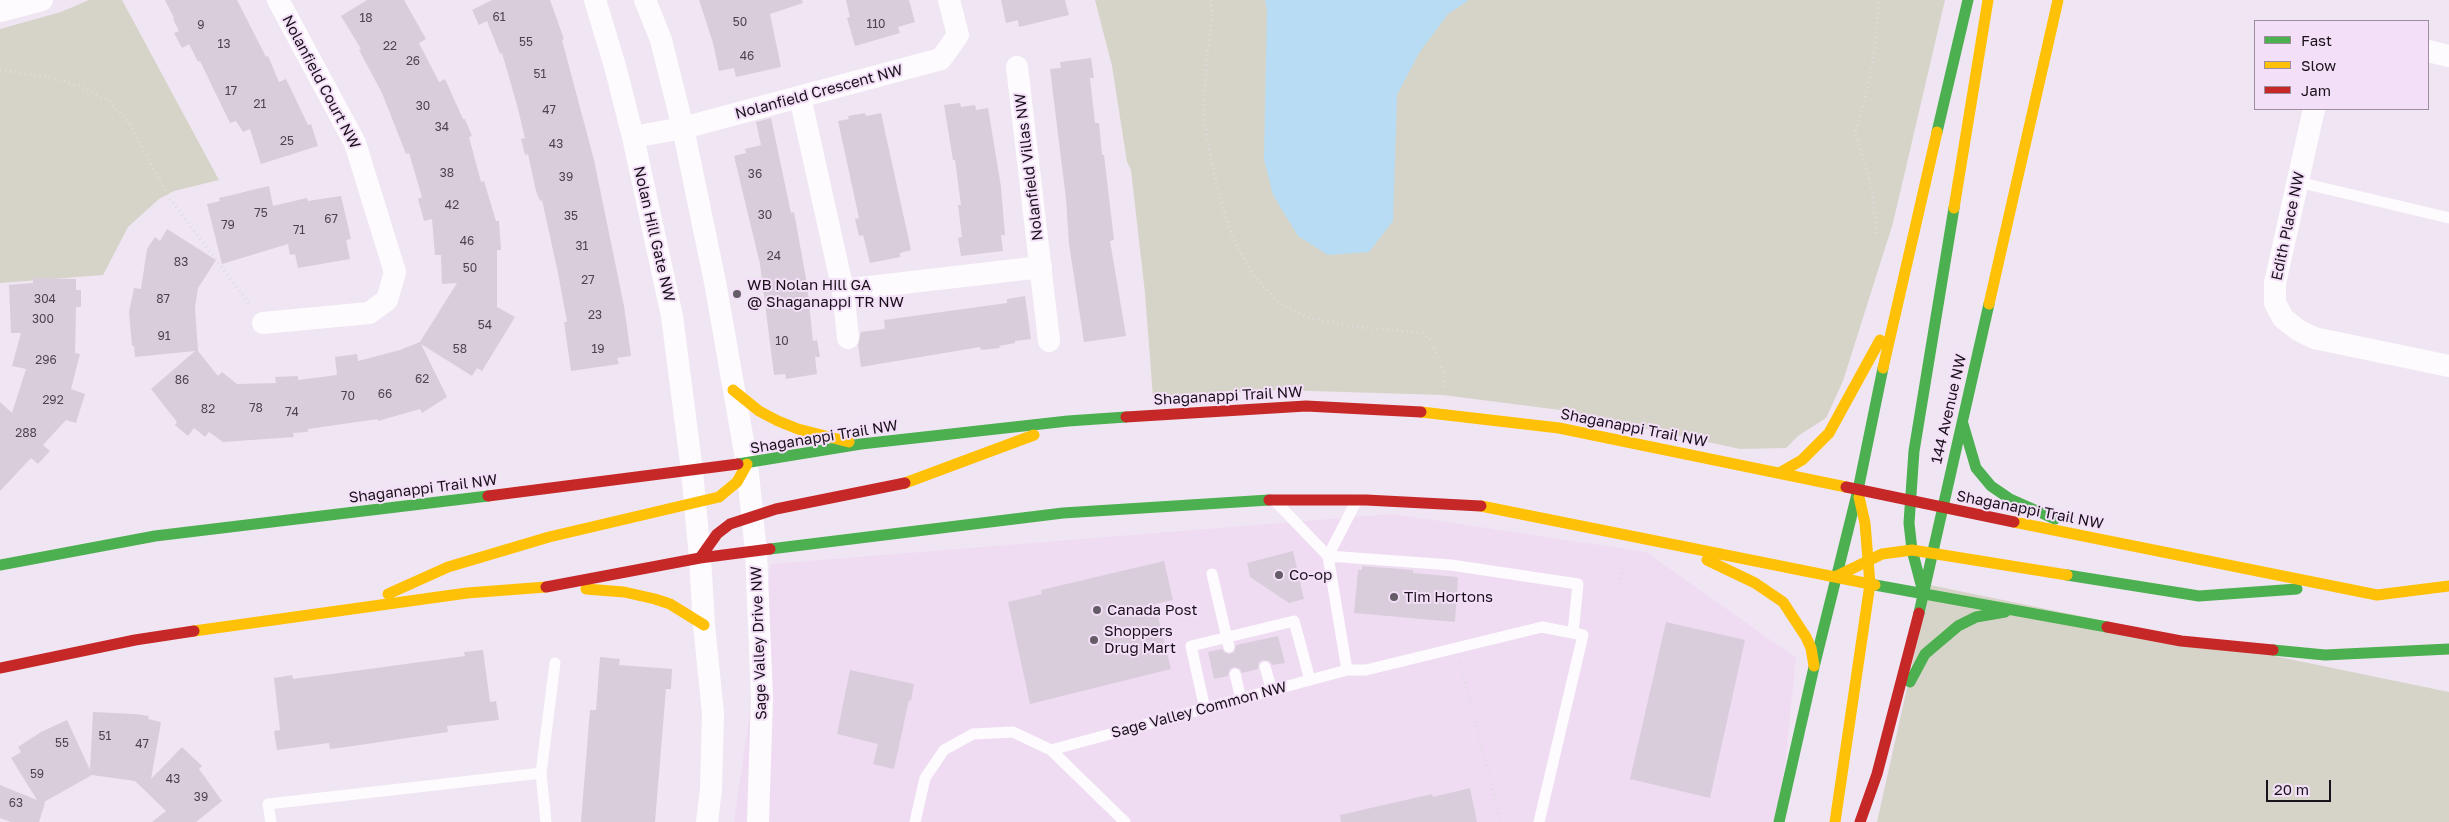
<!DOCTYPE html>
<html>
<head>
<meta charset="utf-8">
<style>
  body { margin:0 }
  #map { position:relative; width:2449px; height:822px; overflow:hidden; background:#f0e5f2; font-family:"Golos Text",sans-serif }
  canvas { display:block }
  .legend { position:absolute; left:2254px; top:20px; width:175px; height:90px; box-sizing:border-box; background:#f4dff8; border:1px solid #9c8d9f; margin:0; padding:6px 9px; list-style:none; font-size:15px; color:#19121a }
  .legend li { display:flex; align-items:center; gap:10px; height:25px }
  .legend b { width:25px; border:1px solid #9c8d9f }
  .scale { position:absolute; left:2266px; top:780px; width:65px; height:22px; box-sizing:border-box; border:2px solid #19121a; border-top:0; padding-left:6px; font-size:15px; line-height:18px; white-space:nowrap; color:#19121a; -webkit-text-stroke:4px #f4dff8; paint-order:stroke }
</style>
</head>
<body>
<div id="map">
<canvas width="2449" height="822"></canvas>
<ul class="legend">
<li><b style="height:6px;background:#4caf50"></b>Fast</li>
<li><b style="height:6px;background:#ffc107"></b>Slow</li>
<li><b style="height:6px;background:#c62828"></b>Jam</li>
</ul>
<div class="scale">20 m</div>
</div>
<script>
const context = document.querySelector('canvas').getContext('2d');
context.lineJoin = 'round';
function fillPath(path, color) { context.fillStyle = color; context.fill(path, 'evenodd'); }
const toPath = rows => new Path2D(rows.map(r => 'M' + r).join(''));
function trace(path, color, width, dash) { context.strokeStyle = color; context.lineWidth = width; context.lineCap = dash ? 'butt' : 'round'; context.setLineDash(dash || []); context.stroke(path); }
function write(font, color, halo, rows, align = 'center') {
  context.font = font + ' "Golos Text",sans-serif'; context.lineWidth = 4; context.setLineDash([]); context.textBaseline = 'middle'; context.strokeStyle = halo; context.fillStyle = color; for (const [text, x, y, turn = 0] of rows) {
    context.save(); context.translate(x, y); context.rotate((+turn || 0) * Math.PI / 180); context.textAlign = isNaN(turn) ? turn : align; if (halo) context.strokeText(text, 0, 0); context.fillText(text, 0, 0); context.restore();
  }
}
const built = toPath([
  [1393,514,1646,552,1796,658,1779,822,734,822,771,564]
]);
const green = toPath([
  [89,0,122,0,219,180,174,191,159,199,128,227,103,275,0,283,0,29,61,12],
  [1095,0,1945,0,1893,223,1843,381,1826,418,1798,436,1786,448,1740,449,1560,410,1443,395,1279,390,1153,397,1145,293,1131,170,1127,162,1112,66],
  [1930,585,2449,692,2449,822,1877,822]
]);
const water = toPath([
  [1265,0,1469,0,1448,14,1419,53,1397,95,1393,221,1369,252,1328,255,1298,236,1273,195,1264,159,1267,10]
]);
const building = toPath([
  [165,0,237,0,266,57,268,56,279,82,286,79,308,125,311,124,318,146,261,164,250,129,243,132,236,121,230,123,200,61,198,62,189,44,182,48,174,33,179,31,173,19,174,18],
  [367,0,404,0,426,39,419,43,439,82,445,79,463,119,465,119,472,136,469,137,481,182,484,181,496,221,499,221,501,250,497,250,497,307,515,317,482,371,477,368,472,376,421,344,447,397,422,413,420,409,378,421,378,419,308,429,308,432,293,433,294,437,223,442,209,432,205,437,194,428,188,436,175,425,177,422,151,389,195,351,135,357,134,346,132,346,129,312,134,288,141,289,147,249,155,237,160,241,167,229,216,260,198,288,195,308,198,351,218,376,222,372,237,384,276,383,275,377,298,376,298,380,337,375,335,357,357,354,358,361,400,350,420,342,457,283,442,284,441,255,435,255,432,219,424,221,418,199,422,197,409,153,406,154,382,93,359,50,361,49,341,16],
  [492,0,550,0,564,39,562,40,594,160,624,306,631,356,617,358,619,364,571,371,564,322,567,322,558,273,542,200,540,201,536,191,528,154,525,155,521,139,525,138,517,105,502,53,500,54,487,21,479,25,472,10],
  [699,0,802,0,803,3,770,14,781,67,736,77,734,68,719,71,713,43],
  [846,0,909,0,915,22,898,27,900,33,855,46,847,18,850,17],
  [1001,0,1065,0,1069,15,1019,27,1018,20,1006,23],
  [1091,58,1094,78,1090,78,1095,123,1099,123,1102,155,1104,155,1114,240,1110,241,1126,336,1084,342,1069,244,1066,199,1050,69,1061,68,1060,62],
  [960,103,961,107,975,105,976,110,988,108,1001,187,1005,235,1001,235,1003,251,961,256,958,238,962,237,958,205,961,205,955,160,953,160,944,105],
  [865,113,866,116,881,113,911,250,900,253,900,257,870,263,863,235,859,236,855,219,859,218,838,121,849,119,848,116],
  [771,118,791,213,794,212,807,284,813,341,817,340,820,357,815,357,817,374,786,379,785,374,774,375,760,264,734,156,746,153,745,149,761,145,756,122],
  [269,186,273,206,307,198,308,201,341,196,351,239,346,240,350,259,298,268,295,254,290,255,288,244,222,264,207,204,220,201,219,198],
  [33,278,76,279,76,290,81,290,81,307,76,307,75,353,80,354,71,389,85,394,76,423,66,420,43,445,50,451,38,464,31,458,0,491,0,402,12,413,26,369,12,366,21,333,11,333,9,285,33,283],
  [1025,296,1031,339,1015,341,1015,343,999,346,1000,348,981,350,980,347,861,367,858,345,861,332,885,329,884,320,1007,303,1007,299],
  [1293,551,1304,599,1289,603,1250,577,1247,563],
  [1164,561,1173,600,1155,604,1171,669,1030,704,1008,602,1042,594,1041,590],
  [1362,566,1413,570,1413,573,1458,577,1455,622,1354,613,1358,570,1362,570],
  [1666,622,1745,640,1710,798,1630,779],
  [1278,636,1285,663,1272,665,1270,661,1263,660,1259,662,1258,669,1242,673,1240,669,1234,667,1230,669,1228,676,1214,679,1208,652,1222,649,1224,652,1230,654,1234,652,1236,645],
  [483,650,490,702,496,701,499,720,447,726,448,732,346,747,330,749,329,743,277,750,274,731,280,730,274,678,292,675,293,679,354,671,465,656,464,652],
  [600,657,620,659,619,665,672,669,671,689,666,689,655,822,581,822,590,710,596,710],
  [850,670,914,684,911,701,909,700,894,769,873,764,878,744,837,734],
  [93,712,135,714,149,716,148,719,161,722,151,779,182,747,202,766,199,769,222,801,196,822,152,822,166,811,135,781,92,775,44,802,45,803,39,822,11,822,0,818,0,785,37,800,11,758,21,752,18,747,41,732,67,720,90,770],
  [1470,788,1477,822,1341,822,1340,815,1432,794,1433,797]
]);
const path = toPath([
  [1211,0,1212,21,1207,55,1203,116,1217,189,1233,239,1253,275,1279,303,1310,318,1349,326,1422,333,1429,338,1444,372,1443,390],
  [0,70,47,77,80,86,110,102,128,122,170,199,251,306],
  [1877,233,1872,189,1855,133,1869,83,1877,33,1878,0],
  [1618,589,1624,560],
  [1460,663,1501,822]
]);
const lane = toPath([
  [2298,182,2449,218],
  [1277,503,1328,556,1347,670],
  [1328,556,1451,565,1578,584,1573,633],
  [1328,556,1357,500],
  [1212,574,1229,647],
  [1265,667,1272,691],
  [1235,674,1241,699],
  [1205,709,1191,646,1294,621,1310,680],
  [1051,750,1347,670,1366,670,1542,627,1583,635,1539,822],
  [541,773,555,663],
  [271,822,268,804,541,773,546,822],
  [915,822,925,778,944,750,973,734,1013,732,1051,750,1125,822]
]);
const street = toPath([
  [595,0,615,66,633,137,672,316,692,471,700,558,704,625,713,713,711,789,707,822],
  [645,0,661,40,683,128,715,282,747,464,756,552,762,698,758,822],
  [0,11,42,0],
  [2428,51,2449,56],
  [1017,67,1049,341],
  [800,97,843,290,848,338],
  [2314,109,2275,283,2275,303,2283,318,2298,330,2314,338,2449,366],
  [633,137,683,128,941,59,958,35,949,0],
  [843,290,1041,267],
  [263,323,369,313,387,300,395,272,355,143,278,0]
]);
const fast = toPath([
  [1937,132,1968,0],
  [1963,424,1976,468,1991,486,2010,499,2055,519],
  [738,464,861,444,1068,421,1126,417],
  [770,549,1063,513,1269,500],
  [0,565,155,536,488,496],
  [2067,575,2199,596,2297,589],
  [1875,585,2107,627],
  [1922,588,1912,550,1909,523,1914,451,1954,208],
  [1919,613,1989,304],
  [2273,650,2325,655,2449,649],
  [1910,682,1925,654,1958,626,1976,617,2005,612],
  [1779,822,1814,667,1858,490,1883,368]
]);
const slow = toPath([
  [1954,208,1988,0],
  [1989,304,2058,0],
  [1883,368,1937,132],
  [733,390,759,411,778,421,798,429,849,442],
  [1421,412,1559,428,1846,487],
  [1781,472,1802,460,1829,433,1880,340],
  [905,483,1034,435],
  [1481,506,1875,585],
  [2014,522,2377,595,2449,586],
  [1707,560,1755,583,1783,602,1806,637,1811,648,1814,666],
  [1835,577,1882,554,1912,550,2067,575],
  [586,589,624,592,655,599,670,604,704,625],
  [388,594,448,567,549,537,719,497,737,482,747,464],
  [194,631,467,593,546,587],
  [1835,822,1870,584,1865,523,1859,497]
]);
const jam = toPath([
  [1126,417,1306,406,1421,412],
  [1846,487,2014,522],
  [488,496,738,464],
  [1269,500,1366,500,1481,506],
  [700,558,717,534,730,524,776,509,905,483],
  [546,587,700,558,770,549],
  [2107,627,2181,641,2273,650],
  [0,668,135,640,194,631],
  [1860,822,1877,774,1919,613]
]);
const markers = [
  [737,294,5,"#645c66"],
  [1279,575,5,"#645c66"],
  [1394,597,5,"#645c66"],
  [1097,610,5,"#645c66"],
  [1094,640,5,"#645c66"]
];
const numberNames = [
  ["61",499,17],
  ["18",366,18],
  ["50",740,22],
  ["110",876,24],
  ["9",201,25],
  ["55",526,42],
  ["13",224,44],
  ["22",390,46],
  ["46",747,56],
  ["26",413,61],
  ["51",540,74],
  ["17",231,91],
  ["21",260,104],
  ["30",423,106],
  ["47",549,110],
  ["34",442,127],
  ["25",287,141],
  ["43",556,144],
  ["38",447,173],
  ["36",755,174],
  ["39",566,177],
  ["42",452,205],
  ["75",261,213],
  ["30",765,215],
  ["35",571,216],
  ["67",331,219],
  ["79",228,225],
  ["71",299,230],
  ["46",467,241],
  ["31",582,246],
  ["24",774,256],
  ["83",181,262],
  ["50",470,268],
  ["27",588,280],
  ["304",45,299],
  ["87",163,299],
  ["23",595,315],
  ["300",43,319],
  ["54",485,325],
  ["91",164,336],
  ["10",782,341],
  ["58",460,349],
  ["19",598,349],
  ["296",46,360],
  ["62",422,379],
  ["86",182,380],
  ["66",385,394],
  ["70",348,396],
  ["292",53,400],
  ["78",256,408],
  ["82",208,409],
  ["74",292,412],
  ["288",26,433],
  ["51",105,736],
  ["55",62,743],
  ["47",142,744],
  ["59",37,774],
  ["43",173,779],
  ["39",201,797],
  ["63",16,803]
];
const streetNames = [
  ["Nolanfield Court NW",321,82,62],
  ["Nolanfield Crescent NW",819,92,-15],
  ["Nolanfield Villas NW",1029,167,-97],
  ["Edith Place NW",2288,226,-78],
  ["Nolan Hill Gate NW",654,234,77],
  ["Shaganappi Trail NW",1228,396,-3],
  ["144 Avenue NW",1949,409,-77],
  ["Shaganappi Trail NW",1634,428,11],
  ["Shaganappi Trail NW",824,437,-9],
  ["Shaganappi Trail NW",423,489,-7],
  ["Shaganappi Trail NW",2030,510,11],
  ["Sage Valley Drive NW",759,643,-92],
  ["Sage Valley Common NW",1199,710,-15]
];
const poiNames = [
  ["WB Nolan Hill GA",747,285],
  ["@ Shaganappi TR NW",747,302],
  ["Co-op",1289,575],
  ["Tim Hortons",1404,597],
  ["Canada Post",1107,610],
  ["Shoppers",1104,631],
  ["Drug Mart",1104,648]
];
fillPath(built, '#efdcf3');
fillPath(green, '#d6d4c8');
fillPath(water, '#b7dcf3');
fillPath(building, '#d9cddb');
trace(path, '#dfdcdf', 3, [1, 4]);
trace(lane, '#fdfbfd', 11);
trace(street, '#fdfbfd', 22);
trace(fast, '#4caf50', 11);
trace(slow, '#ffc107', 11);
trace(jam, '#c62828', 11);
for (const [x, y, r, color] of markers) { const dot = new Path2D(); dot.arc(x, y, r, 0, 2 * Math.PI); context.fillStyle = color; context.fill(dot); trace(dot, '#f4dff8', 2); }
write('12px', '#4c444d', null, numberNames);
write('15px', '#19121a', '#f4dff8', streetNames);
write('15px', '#19121a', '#f4dff8', poiNames, 'left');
</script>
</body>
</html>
